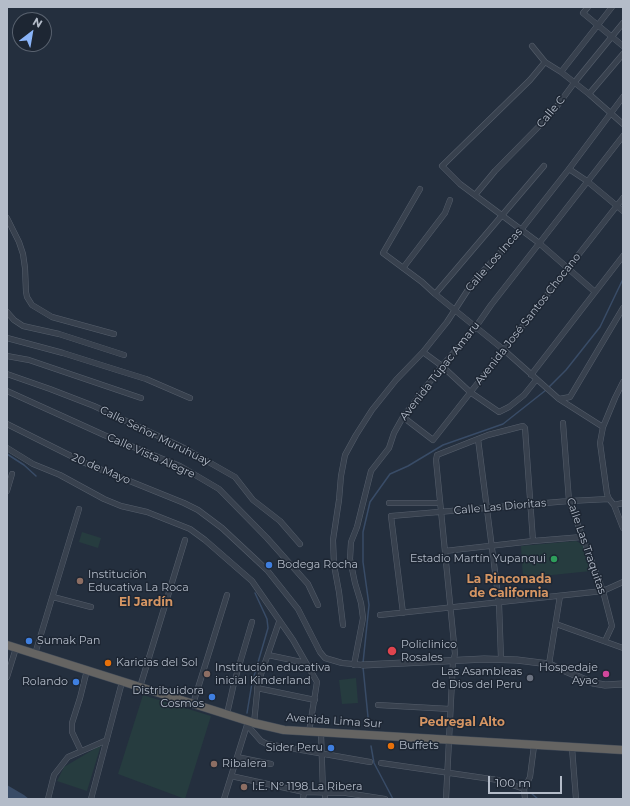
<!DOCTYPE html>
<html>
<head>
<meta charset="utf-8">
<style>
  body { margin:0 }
  #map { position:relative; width:630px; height:806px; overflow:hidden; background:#242f3e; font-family:Montserrat,sans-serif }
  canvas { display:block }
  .frame { position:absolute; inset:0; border:8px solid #b4bcc9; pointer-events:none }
  .north { position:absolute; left:12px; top:12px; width:40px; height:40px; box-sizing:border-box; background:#1d2633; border:1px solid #59626f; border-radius:50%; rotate:31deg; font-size:11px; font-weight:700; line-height:16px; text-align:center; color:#b4bcc9 }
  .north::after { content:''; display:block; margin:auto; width:14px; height:18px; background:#8ab4f8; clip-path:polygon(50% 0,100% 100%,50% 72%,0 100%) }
  .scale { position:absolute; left:488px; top:776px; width:74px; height:18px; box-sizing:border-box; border:2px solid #b4bcc9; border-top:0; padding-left:5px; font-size:12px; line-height:14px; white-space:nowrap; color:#b4bcc9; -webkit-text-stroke:3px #1d2633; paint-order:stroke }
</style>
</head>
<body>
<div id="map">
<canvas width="630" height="806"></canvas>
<div class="frame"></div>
<div class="north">N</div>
<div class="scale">100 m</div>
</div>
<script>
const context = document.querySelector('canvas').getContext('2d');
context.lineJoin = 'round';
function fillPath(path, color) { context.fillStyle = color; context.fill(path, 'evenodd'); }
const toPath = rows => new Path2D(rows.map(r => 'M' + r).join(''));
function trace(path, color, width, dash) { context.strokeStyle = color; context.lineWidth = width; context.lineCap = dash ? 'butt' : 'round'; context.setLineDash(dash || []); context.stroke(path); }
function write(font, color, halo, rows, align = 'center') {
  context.font = font + ' Montserrat,sans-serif'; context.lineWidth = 3; context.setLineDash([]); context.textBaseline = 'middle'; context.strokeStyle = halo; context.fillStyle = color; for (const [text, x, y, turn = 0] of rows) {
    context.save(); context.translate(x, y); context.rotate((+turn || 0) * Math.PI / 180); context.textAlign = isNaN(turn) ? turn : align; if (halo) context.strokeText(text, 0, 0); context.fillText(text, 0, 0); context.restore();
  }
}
const green = toPath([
  [82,532,101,538,98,548,79,542],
  [576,541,582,544,591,571,523,578,521,546],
  [356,678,358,703,342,704,339,680],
  [143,695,211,716,185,799,118,774],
  [101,745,87,791,57,781,64,767]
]);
const water = toPath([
  [7,785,24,795,29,799,7,799]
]);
const stream = toPath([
  [549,387,566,370,600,327,623,279],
  [7,454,24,465,36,476],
  [363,663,369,605,363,562,363,532,370,502,390,474,408,466,443,445,503,424,546,390],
  [363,667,369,727],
  [247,713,252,683,268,628,267,619,255,593],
  [371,746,374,763,393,799],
  [531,793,538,799]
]);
const minor = toPath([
  [588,7,583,13,623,46],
  [532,46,545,62,561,72,589,94,623,124],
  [545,62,530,80,442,166,460,184,539,243,595,292],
  [561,72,612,7],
  [589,94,623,54],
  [569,169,587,181,623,211],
  [420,189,383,253,422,282,435,294,504,350,559,399,603,427],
  [475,195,495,171,552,113,574,83,623,23],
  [7,218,19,242,23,254,25,268,26,292,27,297,32,305,52,317,114,334],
  [403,268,445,213,450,200],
  [435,294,544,166],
  [7,312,14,320,23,326,59,334,124,355],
  [7,338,63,353,117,370,146,379,190,398],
  [423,352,442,366,470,392,499,412,509,407,524,395,536,380],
  [7,356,29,360,141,398],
  [7,374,50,389,94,406,184,448,235,477,253,500,280,521,300,544],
  [531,375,623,256],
  [623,382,615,398,603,427,600,443,607,494,609,499,614,505,623,528],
  [7,391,104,435,180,466,219,489,267,538,308,584,318,605],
  [559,399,570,397,623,308],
  [403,417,433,440,623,198],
  [563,423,569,501,603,591,612,626,605,641],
  [7,424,85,463,184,503,198,510,222,528,267,570,298,609,320,652,325,658,342,663,363,665],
  [478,439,499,603,501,659],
  [7,448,33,464,60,475,104,499,121,506,147,512,190,529,205,540,252,581,293,640,317,682,309,732],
  [7,491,12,474],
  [389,503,440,503],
  [614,505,623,503],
  [445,551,533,541,582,537],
  [53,597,91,607],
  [403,613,391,516,569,501,609,499],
  [380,615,603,591,623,582],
  [556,624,623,648],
  [343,625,339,592,334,565,333,540,339,500,341,476,345,455,356,435,372,410,396,380,423,352,447,322,473,282,521,230,569,169,623,97],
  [35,654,79,509],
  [268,655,306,663],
  [549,664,560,596],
  [354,665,363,618,361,603,355,583,350,559,351,542,357,527,371,471,389,448,394,433,403,417,442,366,475,328,491,305,623,136],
  [7,677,16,648],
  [140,687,185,540],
  [257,688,315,700],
  [193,704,227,595],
  [378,705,450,709],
  [227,714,234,683,252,622],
  [252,723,254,723,258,683,279,622],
  [247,725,261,741,267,744,370,762],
  [321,733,323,792],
  [572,748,576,799],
  [81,751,72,732,72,723,80,698,87,670],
  [237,757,271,764],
  [381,763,498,780,524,789],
  [231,776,304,792,346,793,385,799],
  [325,792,325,799],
  [48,799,54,775,68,757,107,740],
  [91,799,122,682],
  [224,799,247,725],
  [303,799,304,792],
  [446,799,453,661,455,654,436,460,437,455,488,435,523,426,525,428,533,541],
  [525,799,524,789,530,777,534,746]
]);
const tertiary = toPath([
  [363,665,484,659,517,660,549,664,593,683,605,685,623,684]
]);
const trunk = toPath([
  [7,645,254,723,284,730,623,750]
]);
const markers = [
  [554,559,4,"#2e9e5b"],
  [269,565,4,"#3f7fe0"],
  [80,581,4,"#8d6e63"],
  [29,641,4,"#3f7fe0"],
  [392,651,5,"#e0444e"],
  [108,663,4,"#e8710a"],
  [207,674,4,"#8d6e63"],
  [606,674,4,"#d1479c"],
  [530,678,4,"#6b7280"],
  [76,682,4,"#3f7fe0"],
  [212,697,4,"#3f7fe0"],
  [391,746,4,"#e8710a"],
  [331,748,4,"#3f7fe0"],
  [214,764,4,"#8d6e63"],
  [244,787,4,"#8d6e63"]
];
const streetNames = [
  ["Calle C",551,112,-50],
  ["Calle Los Incas",494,260,-49],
  ["Avenida José Santos Chocano",528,319,-52],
  ["Avenida Túpac Amaru",440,371,-52],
  ["Calle Señor Muruhuay",155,436,26],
  ["Calle Vista Alegre",151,456,24],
  ["20 de Mayo",101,469,23],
  ["Calle Las Dioritas",500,507,-5],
  ["Calle Las Traquitas",586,546,71],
  ["Avenida Lima Sur",334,721,4]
];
const poiNames = [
  ["Estadio Martín Yupanqui",546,559,"right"],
  ["Bodega Rocha",277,565],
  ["Institución",88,575],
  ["Educativa La Roca",88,588],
  ["Sumak Pan",37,641],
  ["Policlinico",401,645],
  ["Rosales",401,658],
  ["Karicias del Sol",116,663],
  ["Institución educativa",215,668],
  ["inicial Kinderland",215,681],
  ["Hospedaje",598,668,"right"],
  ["Ayac",598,681,"right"],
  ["Las Asambleas",522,672,"right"],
  ["de Dios del Peru",522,685,"right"],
  ["Rolando",68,682,"right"],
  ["Distribuidora",204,691,"right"],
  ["Cosmos",204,704,"right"],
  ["Buffets",399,746],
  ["Sider Peru",323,748,"right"],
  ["Ribalera",222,764],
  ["I.E. Nº 1198 La Ribera",252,787]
];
const neighbourhoodNames = [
  ["La Rinconada",509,579],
  ["de California",509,593],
  ["El Jardín",146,602],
  ["Pedregal Alto",462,722]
];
fillPath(green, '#263c3f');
fillPath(water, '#394c67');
trace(stream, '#394c67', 1.5);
trace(minor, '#565f6c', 6);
trace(tertiary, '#565f6c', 7);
trace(trunk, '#434c59', 9);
trace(minor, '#38414e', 5);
trace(tertiary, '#38414e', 6);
trace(trunk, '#656462', 8);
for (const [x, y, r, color] of markers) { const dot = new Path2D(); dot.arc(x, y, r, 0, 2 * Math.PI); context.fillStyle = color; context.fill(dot); trace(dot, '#1d2633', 1.5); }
write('11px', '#b4bcc9', '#1d2633', streetNames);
write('11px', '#b4bcc9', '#1d2633', poiNames, 'left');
write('bold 12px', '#d59563', '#1d2633', neighbourhoodNames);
</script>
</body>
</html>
